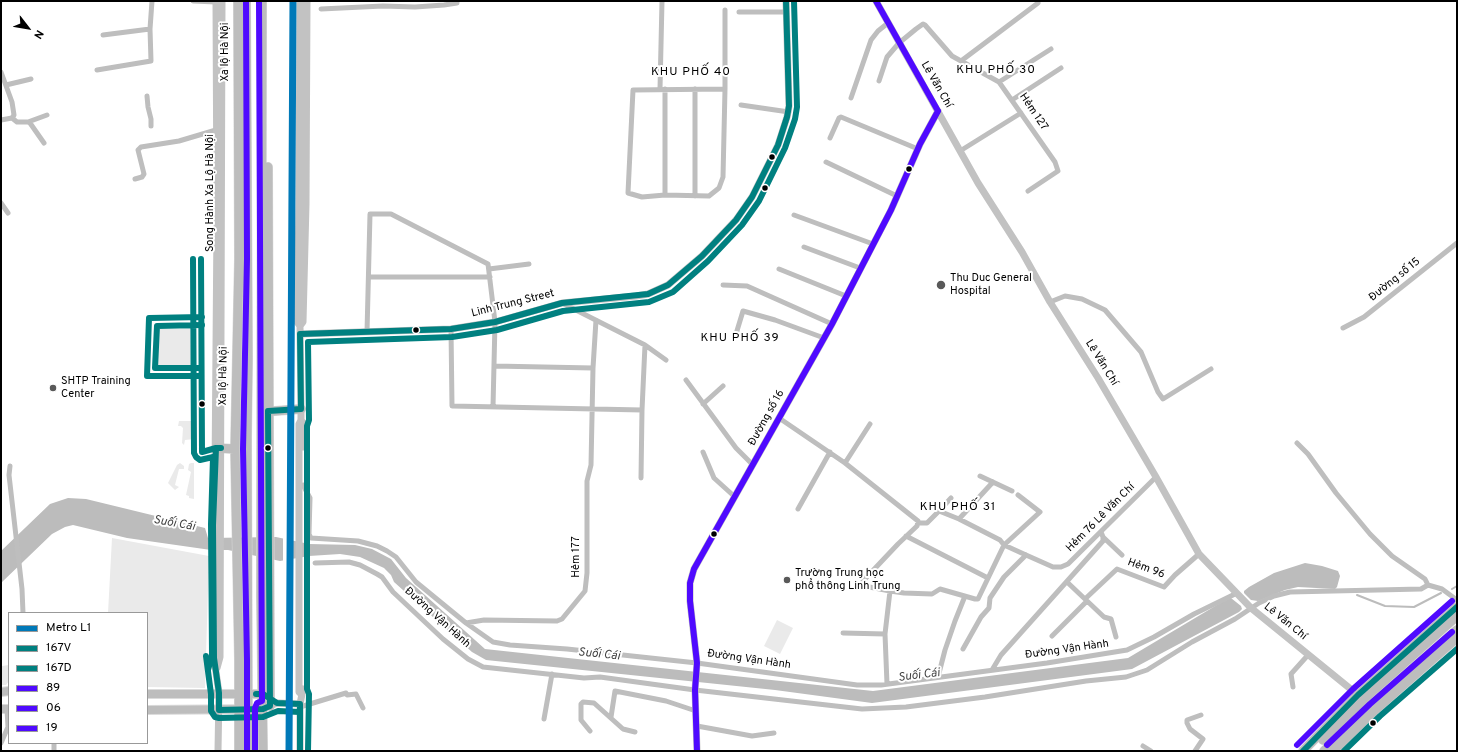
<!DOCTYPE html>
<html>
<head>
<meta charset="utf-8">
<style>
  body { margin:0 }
  #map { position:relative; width:1458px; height:752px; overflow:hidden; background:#fff; font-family:Overpass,sans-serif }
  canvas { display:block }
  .frame { position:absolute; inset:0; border:2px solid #000; pointer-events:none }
  .legend { position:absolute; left:8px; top:612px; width:140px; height:132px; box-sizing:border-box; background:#fff; border:1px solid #999; margin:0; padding:5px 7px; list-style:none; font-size:12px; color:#000 }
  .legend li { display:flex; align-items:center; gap:8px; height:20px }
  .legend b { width:20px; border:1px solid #999 }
  .north { position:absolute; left:8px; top:8px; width:40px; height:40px; -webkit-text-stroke:3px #fff; paint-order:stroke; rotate:121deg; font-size:11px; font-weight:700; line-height:16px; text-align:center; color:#000 }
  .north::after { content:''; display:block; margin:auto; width:14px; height:18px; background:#000; clip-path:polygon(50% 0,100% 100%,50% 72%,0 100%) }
</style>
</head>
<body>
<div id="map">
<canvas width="1458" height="752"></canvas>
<div class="frame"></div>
<ul class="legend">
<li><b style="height:5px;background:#0079b8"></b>Metro L1</li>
<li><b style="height:5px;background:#008080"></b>167V</li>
<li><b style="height:5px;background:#008080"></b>167D</li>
<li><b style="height:5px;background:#4f0aff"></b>89</li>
<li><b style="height:5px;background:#4f0aff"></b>06</li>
<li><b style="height:5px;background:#4f0aff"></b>19</li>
</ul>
<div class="north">N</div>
</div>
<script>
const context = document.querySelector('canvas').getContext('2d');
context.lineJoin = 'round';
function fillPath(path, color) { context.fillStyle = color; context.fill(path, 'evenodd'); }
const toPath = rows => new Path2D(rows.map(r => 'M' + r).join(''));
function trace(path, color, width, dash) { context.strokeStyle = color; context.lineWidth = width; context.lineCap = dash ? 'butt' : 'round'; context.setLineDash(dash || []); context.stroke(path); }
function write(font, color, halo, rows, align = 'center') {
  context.font = font + ' Overpass,sans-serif'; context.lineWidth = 4; context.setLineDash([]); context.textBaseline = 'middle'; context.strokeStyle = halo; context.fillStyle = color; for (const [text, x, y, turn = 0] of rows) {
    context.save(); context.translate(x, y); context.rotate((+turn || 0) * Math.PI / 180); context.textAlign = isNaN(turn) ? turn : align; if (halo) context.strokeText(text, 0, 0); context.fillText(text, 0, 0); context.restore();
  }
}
const green = toPath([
  [155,329,190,329,191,371,155,369],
  [179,421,194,421,194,439,185,440,184,445,182,443,183,428,181,426,178,426],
  [180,463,184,466,184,469,179,469,175,485,179,487,175,490,168,483,177,465],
  [191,463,194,463,194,499,189,498,189,496,186,495,191,472,188,470,189,464],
  [112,538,209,556,205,688,147,687,147,613,108,613],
  [777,620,793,628,780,654,764,646],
  [1,661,2,661,2,666,9,665,9,681,6,685,1,685]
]);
const water = toPath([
  [68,498,86,499,205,528,208,538,276,537,309,544,355,545,372,549,391,559,406,578,485,649,873,691,1128,658,1227,599,1231,598,1241,606,1242,609,1239,612,1132,669,872,703,775,690,486,660,472,652,394,582,391,575,384,568,360,557,340,554,309,556,280,561,228,550,211,550,127,538,73,525,65,527,52,534,1,583,1,551,50,504],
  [1305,563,1322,566,1338,571,1340,576,1337,587,1335,589,1298,587,1285,590,1258,601,1251,600,1244,593,1244,591,1249,587,1274,573]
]);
const pier = toPath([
  [283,536,292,538,292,561,283,563]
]);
const stream = toPath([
  [1452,589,1457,586],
  [1357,595,1385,606,1414,607,1441,593]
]);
const street = toPath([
  [193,1,216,2],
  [321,9,383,6,415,7,444,5,457,3,457,1],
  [725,10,725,89,723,177,719,188,709,196,665,195,642,197,628,193,633,90,725,89],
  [739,12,786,12],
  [103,35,150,29],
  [961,61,1038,3],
  [97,70,151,61,150,29,152,1],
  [1,72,12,102,14,115,12,118,1,120],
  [879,81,887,57,899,43,916,29,923,24,925,25,952,56,999,82,1055,162,1058,171,1028,191],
  [999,82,1051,49],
  [6,85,31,79],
  [660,89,662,1],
  [665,89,665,195],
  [147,96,148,107,151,119,151,126],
  [851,98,871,40,878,31,888,23],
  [1012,100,1061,68],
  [741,105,789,112],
  [12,118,17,122,28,122,30,123,44,143],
  [28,122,47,115],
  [830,138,839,118,841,117,918,149],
  [960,151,1021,113],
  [826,162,897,196],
  [135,179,142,177,144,174,138,150,141,147,179,141,216,130],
  [695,196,695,89],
  [1,203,8,213],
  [794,215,873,244],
  [804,247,860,268],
  [489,269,529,264],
  [779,269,846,296],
  [369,277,490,277],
  [723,285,747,286,832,324],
  [1050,302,1065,296,1082,299,1105,310,1141,352,1158,392,1163,399,1211,369],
  [562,303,645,345,666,360],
  [1343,328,1364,317,1457,243],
  [451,329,452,406,642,410],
  [367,332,370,214,391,214,488,264,495,322,493,407],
  [736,334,743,311,775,320,824,338],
  [494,366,593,368],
  [686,380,736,448,753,465],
  [703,404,723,386],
  [779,418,845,463,918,521,917,526,898,544,863,581,862,585,864,586,890,591,904,593,932,594,940,589,975,599,978,599,1004,545,1040,512,1018,495],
  [1297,443,1308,454,1336,493,1370,534,1392,556,1425,579,1428,585],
  [703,452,714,478,735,497],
  [845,463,870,424],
  [10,466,9,475,22,589,23,613],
  [980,476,1012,491],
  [641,478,642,410,645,345],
  [303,485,310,498,309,534,311,538,358,541,377,546,387,551,396,557,416,582,466,623,493,642,510,645,567,649,697,663,857,685,881,685,1047,663,1127,650,1154,637,1194,614,1235,594],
  [798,509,830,452],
  [939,511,951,498],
  [959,519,993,482],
  [918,523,927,523,939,511,959,519,1000,540,1004,545,1026,555,1053,567,1061,567,1068,564,1156,477],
  [906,536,988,578],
  [1103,537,1122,555],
  [315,563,349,562,360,565,377,574,382,577,393,592,443,639,468,659,483,667,584,678,600,677,695,690,862,709,906,707,985,697,1086,681,1126,677,1147,670,1192,642,1235,619,1259,603,1274,596,1290,592,1421,589,1428,585,1442,589,1457,600],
  [1067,582,1104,617,1111,619,1116,637],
  [1085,599,1117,569,1164,587,1175,575,1199,554],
  [466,623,484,620,557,621,562,619,585,591,587,573,587,481,591,465,593,368,596,320],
  [843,633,885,634],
  [1052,636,1087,601],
  [963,649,981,617,989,608,990,598,1004,577,1026,555],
  [992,670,1001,655,1103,541,1103,537,1101,532],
  [938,677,945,650,955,621,965,596],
  [887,684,885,634,890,591],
  [1293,687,1291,674,1308,655],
  [300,707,346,693,347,695,356,694,363,708],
  [611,717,615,691,666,701,696,711],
  [544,719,552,674],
  [697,726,752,736,774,733],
  [590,731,581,720,581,704,583,702,594,703,623,729,635,732],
  [1,743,8,727,7,709],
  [1143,746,1151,751],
  [54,751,54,743],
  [1195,751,1203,739,1190,729,1187,723,1187,720,1201,715]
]);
const secondary = toPath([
  [216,1,217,222,214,599,214,658,219,693,218,751],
  [300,1,299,204,297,322,300,326,301,409,301,420,299,424,299,692,301,694],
  [876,1,978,183,1022,252,1050,302,1098,378,1156,477,1199,554,1251,608,1358,695],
  [300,326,303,322,306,204,307,1],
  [300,334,451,329,495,322,562,303,636,296,648,294,668,285,702,256,736,220,752,197,778,145,787,117,789,106,786,1],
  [301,420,304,424,304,447],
  [217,668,220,657,222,1],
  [267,707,277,703,300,704],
  [300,751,300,704,303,689],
  [697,751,695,690,697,663,690,601,690,583,694,569,832,324,891,210,920,144,938,111]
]);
const primary = toPath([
  [1,692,9,691],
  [147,694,263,694],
  [1,709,9,709],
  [147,710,263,709]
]);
const highway = toPath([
  [238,1,239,259,235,449,239,660,239,751],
  [246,1,248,359,247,437,248,751],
  [262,1,261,595,263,751],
  [268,167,270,706],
  [262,412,301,409],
  [216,448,235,449],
  [1323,740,1364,699,1457,616],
  [1303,751,1358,695,1457,607],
  [1324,751,1370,706,1457,630],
  [1333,751,1375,710,1457,638]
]);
const bus1 = toPath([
  [201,259,202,452,216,448,221,448],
  [201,376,147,376,149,318,202,317],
  [216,448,213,525,214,658,219,693,219,710,263,709,270,706,268,411,301,409,300,334,451,329,495,322,562,303,648,294,668,285,702,256,736,220,752,197,778,145,787,117,789,106,786,1],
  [256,694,263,694,277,703,300,704,300,751],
  [1303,751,1358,695,1457,607]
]);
const bus2 = toPath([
  [193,259,194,453,196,457,200,460,213,457,211,524,212,656,208,670],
  [201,368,155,368,157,326,202,325],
  [206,656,211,694,211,711,215,717,219,718,263,717,278,711,300,712],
  [308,751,309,694,307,689,307,426,309,420,308,342,452,337,497,330,563,311,649,302,673,292,708,261,742,225,759,201,785,148,795,119,797,107,794,1],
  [1344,751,1380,716,1457,649]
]);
const bus3 = toPath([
  [876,1,938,111],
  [697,751,695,690,697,663,690,601,690,583,694,569,832,324,891,210,920,144,938,111]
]);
const bus4 = toPath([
  [246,1,247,259,243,449,247,660,247,751],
  [255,751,255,708,257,703,262,701,259,1]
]);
const bus5 = toPath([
  [1297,745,1353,689,1452,601],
  [1327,745,1370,704,1452,632]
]);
const metro1 = toPath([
  [289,751,293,1]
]);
const markers = [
  [772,157,3.5,"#000"],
  [909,169,3.5,"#000"],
  [765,188,3.5,"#000"],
  [941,285,5,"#595959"],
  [416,330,3.5,"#000"],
  [53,388,4,"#595959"],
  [202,404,3.5,"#000"],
  [268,448,3.5,"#000"],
  [714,534,3.5,"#000"],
  [787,580,4,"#595959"],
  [1373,723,3.5,"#000"]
];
const streetNames = [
  ["Xa lộ Hà Nội",226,52,-90],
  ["Lê Văn Chí",936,85,60],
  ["Hẻm 127",1033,112,56],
  ["Song Hành Xa Lộ Hà Nội",211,193,-90],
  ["Đường số 15",1395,280,-39],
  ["Linh Trung Street",513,304,-14],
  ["Lê Văn Chí",1101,363,58],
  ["Xa lộ Hà Nội",224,376,-89],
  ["Đường số 16",767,418,-61],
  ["Hẻm 76 Lê Văn Chí",1101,518,-45],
  ["Hẻm 177",577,557,-90],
  ["Hẻm 96",1146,569,20],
  ["Đường Vận Hành",437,618,42],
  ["Lê Văn Chí",1285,622,39],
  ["Đường Vận Hành",1067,650,-8],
  ["Đường Vận Hành",749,660,8]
];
const poiNames = [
  ["Thu Duc General",950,279],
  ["Hospital",950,292],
  ["SHTP Training",61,382],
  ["Center",61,395],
  ["Trường Trung học",795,574],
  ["phổ thông Linh Trung",795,587]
];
const neighbourhoodNames = [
  ["KHU PHỐ 30",996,71],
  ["KHU PHỐ 40",691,73],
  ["KHU PHỐ 39",740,339],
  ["KHU PHỐ 31",958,508]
];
const waterNames = [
  ["Suối Cái",174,524,10],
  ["Suối Cái",599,655,6],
  ["Suối Cái",919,676,-7]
];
fillPath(green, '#eaeaea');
fillPath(water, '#bcbcbc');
fillPath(pier, '#fff');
trace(stream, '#bcbcbc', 2);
trace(primary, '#dbdbdb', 10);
trace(highway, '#dbdbdb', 10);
trace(street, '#bebebe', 5);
trace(secondary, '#c2c2c2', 7);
trace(primary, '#bdbdbd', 8);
trace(highway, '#bdbdbd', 9);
trace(bus1, '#008080', 6);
trace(bus2, '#008080', 6);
trace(bus3, '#4f0aff', 6);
trace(bus4, '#4f0aff', 6);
trace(bus5, '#4f0aff', 6);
trace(metro1, '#0079b8', 7);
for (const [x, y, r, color] of markers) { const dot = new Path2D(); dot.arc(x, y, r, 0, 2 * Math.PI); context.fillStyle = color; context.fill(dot); trace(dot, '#fff', 1.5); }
write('11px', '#000', '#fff', streetNames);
write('11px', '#000', '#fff', poiNames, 'left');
context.letterSpacing = '1px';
write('12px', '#000', '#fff', neighbourhoodNames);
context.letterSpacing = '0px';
write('italic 12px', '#414141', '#fff', waterNames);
</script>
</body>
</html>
